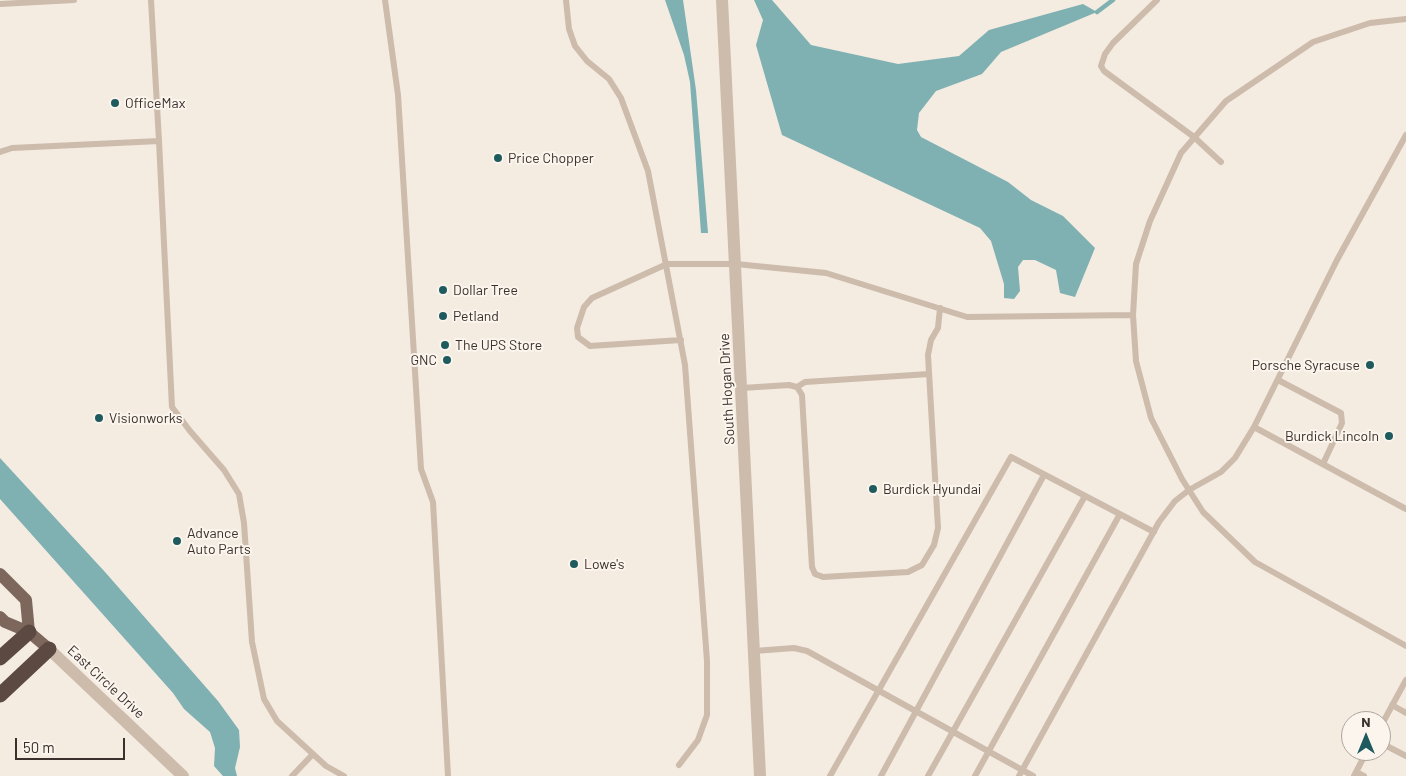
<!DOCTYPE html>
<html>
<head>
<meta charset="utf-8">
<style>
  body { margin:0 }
  #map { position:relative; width:1406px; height:776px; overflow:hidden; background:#f4ebe1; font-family:Barlow,sans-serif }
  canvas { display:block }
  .north { position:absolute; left:1341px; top:711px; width:50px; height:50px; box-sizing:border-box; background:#fbf5ee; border:1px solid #aea6a0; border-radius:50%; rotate:0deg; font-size:14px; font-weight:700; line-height:20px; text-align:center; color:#3b302b }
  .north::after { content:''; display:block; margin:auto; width:18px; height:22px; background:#1f5a5e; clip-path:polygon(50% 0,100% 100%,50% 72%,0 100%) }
  .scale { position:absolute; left:15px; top:738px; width:110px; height:22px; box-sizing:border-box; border:2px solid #3b302b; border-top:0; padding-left:6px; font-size:15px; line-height:18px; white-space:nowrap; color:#3b302b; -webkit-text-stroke:4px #fbf5ee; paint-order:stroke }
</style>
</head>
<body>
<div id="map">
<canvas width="1406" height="776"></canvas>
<div class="north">N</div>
<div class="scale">50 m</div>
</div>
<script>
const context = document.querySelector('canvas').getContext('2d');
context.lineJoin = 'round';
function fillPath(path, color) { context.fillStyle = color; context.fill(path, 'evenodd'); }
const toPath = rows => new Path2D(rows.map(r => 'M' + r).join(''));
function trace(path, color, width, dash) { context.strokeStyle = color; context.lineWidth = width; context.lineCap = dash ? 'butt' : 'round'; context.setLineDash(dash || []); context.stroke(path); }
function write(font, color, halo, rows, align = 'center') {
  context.font = font + ' Barlow,sans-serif'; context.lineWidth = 4; context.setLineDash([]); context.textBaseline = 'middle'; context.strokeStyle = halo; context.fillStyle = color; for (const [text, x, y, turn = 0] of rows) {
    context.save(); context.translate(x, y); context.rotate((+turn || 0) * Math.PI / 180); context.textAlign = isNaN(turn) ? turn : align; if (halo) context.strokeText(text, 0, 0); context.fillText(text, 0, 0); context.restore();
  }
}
const water = toPath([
  [665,0,683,0,696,90,708,233,701,233,690,82,684,55],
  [754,0,772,0,811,45,898,64,959,56,989,30,1083,4,1097,12,1001,52,982,74,936,91,919,113,917,130,921,137,1008,182,1031,200,1063,216,1095,248,1075,297,1060,293,1056,270,1035,260,1023,260,1018,267,1020,291,1014,299,1004,298,1004,284,991,241,980,228,782,135,756,45,763,20],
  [0,458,105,572,218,701,239,730,240,747,235,768,237,776,223,776,214,766,215,748,210,732,184,709,173,693,0,499]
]);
const stream = toPath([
  [1097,12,1113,0]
]);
const service = toPath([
  [151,0,159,141],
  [385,0,398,95,421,469,433,502,448,776],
  [566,0,569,29,575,46,587,61,609,79,621,98,648,171,685,365,707,661,707,715,698,740,679,765],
  [1157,0,1113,43,1105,54,1101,66,1104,71,1194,137,1221,162],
  [0,4,74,0],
  [1406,19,1370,23,1313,42,1226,101,1181,153,1150,221,1136,264,1133,315,1136,361,1151,418,1182,479,1203,512,1255,562,1406,646],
  [0,152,12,148,159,141,172,407,190,431,224,470,239,494,244,523,252,642,264,699,277,721,326,766,344,776],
  [681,340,590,346,578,337,577,328,584,307,592,298,667,264,736,264,826,273,967,317,1133,315],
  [1278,380,1341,413,1342,423,1323,464],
  [797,387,805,382,929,374],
  [742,388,789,385,797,387,802,395,812,567,815,574,823,577,908,572,922,565,934,545,938,528,928,355,931,340,938,328,940,308],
  [1254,427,1406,509],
  [754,651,794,648,807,651,1033,776],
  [1392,705,1406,713],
  [1381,726,1406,680],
  [1381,743,1406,756],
  [1356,772,1364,776],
  [292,776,313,754],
  [830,776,1011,457,1154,532],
  [881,776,1044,475],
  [928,776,1085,496],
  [975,776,1120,514],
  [1019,776,1159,522,1175,501,1189,490,1221,472,1235,458,1254,427,1337,260,1406,135],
  [1354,776,1367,751]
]);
const minor = toPath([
  [722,0,760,776]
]);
const tertiary = toPath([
  [49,649,183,776]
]);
const primary = toPath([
  [0,574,26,600,29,632],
  [0,617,5,622,29,632,49,649]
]);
const motorway = toPath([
  [0,658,29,632],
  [0,695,49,649]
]);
const markers = [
  [115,103,5,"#1f5a5e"],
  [498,158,5,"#1f5a5e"],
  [443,290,5,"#1f5a5e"],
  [443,316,5,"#1f5a5e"],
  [445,345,5,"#1f5a5e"],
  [447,360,5,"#1f5a5e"],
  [1370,365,5,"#1f5a5e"],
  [99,418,5,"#1f5a5e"],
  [1389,436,5,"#1f5a5e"],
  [873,489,5,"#1f5a5e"],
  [177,541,5,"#1f5a5e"],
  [574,564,5,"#1f5a5e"]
];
const poiNames = [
  ["OfficeMax",125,103],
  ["Price Chopper",508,158],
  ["Dollar Tree",453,290],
  ["Petland",453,316],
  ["The UPS Store",455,345],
  ["GNC",437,360,"right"],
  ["Porsche Syracuse",1360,365,"right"],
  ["Visionworks",109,418],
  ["Burdick Lincoln",1379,436,"right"],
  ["Burdick Hyundai",883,489],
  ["Advance",187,533],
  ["Auto Parts",187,549],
  ["Lowe's",584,564]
];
const streetNames = [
  ["South Hogan Drive",727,389,-93],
  ["East Circle Drive",106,682,43]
];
fillPath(water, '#7fb0b2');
trace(stream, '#7fb0b2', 4.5);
trace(service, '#cdbbac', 6);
trace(minor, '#cdbbac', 12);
trace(tertiary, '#cdbbac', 12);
trace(primary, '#7d675c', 12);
trace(motorway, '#5c4a42', 15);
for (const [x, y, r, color] of markers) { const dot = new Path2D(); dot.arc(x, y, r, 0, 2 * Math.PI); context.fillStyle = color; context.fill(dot); trace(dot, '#fbf5ee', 2); }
write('14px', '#3b302b', '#fbf5ee', poiNames, 'left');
write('14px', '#3b302b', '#fbf5ee', streetNames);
</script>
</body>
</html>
